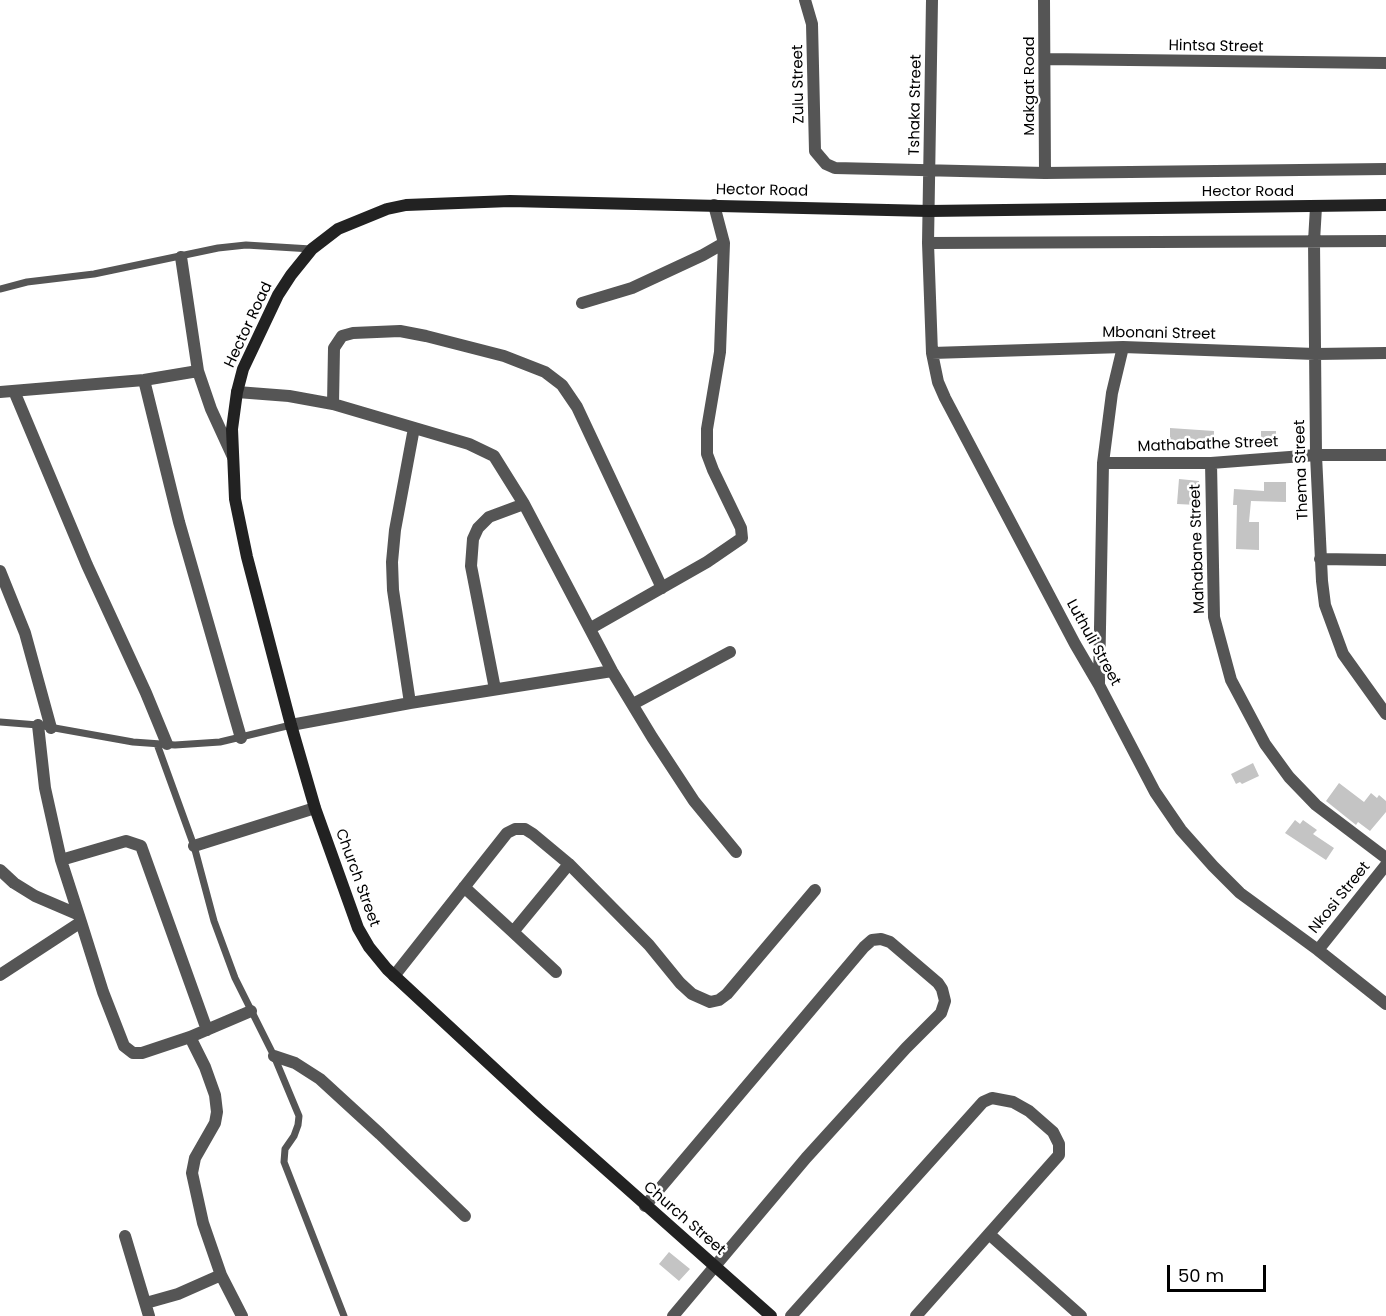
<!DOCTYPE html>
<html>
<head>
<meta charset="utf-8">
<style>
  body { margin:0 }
  #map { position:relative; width:1386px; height:1316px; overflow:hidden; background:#fff; font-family:Poppins,sans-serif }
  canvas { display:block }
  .scale { position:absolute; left:1167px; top:1265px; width:99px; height:27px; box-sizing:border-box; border:3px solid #000; border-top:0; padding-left:8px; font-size:18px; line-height:21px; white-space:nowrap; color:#000; -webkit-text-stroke:4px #fff; paint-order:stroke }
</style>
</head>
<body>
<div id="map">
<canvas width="1386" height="1316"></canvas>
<div class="scale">50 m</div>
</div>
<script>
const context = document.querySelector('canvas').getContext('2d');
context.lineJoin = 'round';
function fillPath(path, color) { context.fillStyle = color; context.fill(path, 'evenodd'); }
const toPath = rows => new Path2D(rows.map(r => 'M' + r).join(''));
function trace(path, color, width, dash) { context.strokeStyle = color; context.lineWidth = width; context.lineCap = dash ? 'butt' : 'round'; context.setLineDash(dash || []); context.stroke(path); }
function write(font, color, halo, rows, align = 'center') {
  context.font = font + ' Poppins,sans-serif'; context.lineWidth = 5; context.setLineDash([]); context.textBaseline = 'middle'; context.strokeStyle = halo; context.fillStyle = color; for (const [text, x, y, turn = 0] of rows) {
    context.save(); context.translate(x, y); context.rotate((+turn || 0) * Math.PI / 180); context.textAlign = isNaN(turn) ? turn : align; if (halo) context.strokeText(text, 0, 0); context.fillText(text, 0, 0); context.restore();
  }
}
const building = toPath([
  [1170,428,1214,431,1214,449,1183,448,1183,443,1170,443],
  [1261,431,1276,431,1276,447,1261,448],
  [1179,479,1199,481,1197,505,1177,504],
  [1264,482,1286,482,1286,502,1251,501,1249,522,1259,522,1259,550,1236,549,1237,505,1233,505,1234,489,1264,491],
  [1253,763,1259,776,1242,784,1240,782,1236,784,1231,774],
  [1339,783,1364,802,1371,793,1377,798,1379,795,1386,801,1386,812,1370,831,1358,822,1356,825,1326,801],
  [1295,820,1300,824,1303,820,1317,830,1313,834,1334,848,1326,860,1285,833],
  [669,1252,690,1269,679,1281,659,1264]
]);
const lane = toPath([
  [0,289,27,282,94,274,218,248,246,245,311,249],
  [0,722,38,725,133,742,175,745,220,742,291,725],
  [157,744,194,846,214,921,235,978,274,1056,299,1116,298,1125,294,1136,285,1149,284,1162,344,1316]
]);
const street = toPath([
  [805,0,812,24,815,151,826,164,835,168,1045,173,1386,169],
  [932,0,928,243,932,353,938,382,945,398,1075,644,1099,685,1155,792,1181,830,1213,866,1240,893,1318,950,1386,1004],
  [1044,0,1045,173],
  [1045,59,1386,63],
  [1316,207,1314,241,1316,455,1322,581,1325,605,1343,654,1386,714],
  [928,243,1386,241],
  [181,257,198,371,211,409,233,457],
  [582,303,632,288,703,255,724,243],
  [932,353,1123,347,1315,354,1386,353],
  [144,380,179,522,241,738],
  [14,391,87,565,146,693,167,744],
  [0,392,144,380,198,371],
  [237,392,289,396,333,404,469,444,494,456,524,504,612,671,652,737,694,801,736,852],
  [333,404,334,348,342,336,353,333,400,331,426,336,504,356,545,372,562,385,577,407,662,588],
  [1103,463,1211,463,1316,455,1386,455],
  [1211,463,1214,617,1231,680,1265,744,1289,777,1316,805,1386,858],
  [1320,559,1386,560],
  [0,571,25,633,51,728],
  [591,628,707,562,742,538,741,528,713,470,707,454,707,429,720,352,724,243,714,205],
  [1099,683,1103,463,1112,393,1123,347],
  [495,689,471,566,473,539,478,528,489,517,524,504],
  [410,703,393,590,392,562,395,530,414,428],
  [633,704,730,652],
  [291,725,410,703,612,671],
  [194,846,315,808],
  [61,860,126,841,141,846,207,1030],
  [0,870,14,883,35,896,77,914],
  [464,887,513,932,569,864],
  [81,922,103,992,124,1046,133,1053,142,1053,190,1037,251,1011],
  [513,932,556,972],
  [1318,950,1386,865],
  [0,975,81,922,61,860,45,788,38,725],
  [394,976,507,833,515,829,525,829,533,834,569,864,649,945,680,983,692,994,710,1002,719,1000,727,994,815,890],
  [190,1037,205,1067,215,1095,217,1112,215,1123,195,1158,192,1173,203,1223,221,1275,242,1316],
  [274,1056,295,1063,320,1079,380,1134,465,1216],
  [645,1206,864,947,872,940,881,939,890,942,938,983,942,989,945,1001,941,1013,906,1048,806,1158,673,1316],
  [989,1234,1081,1316],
  [125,1236,149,1316],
  [146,1303,178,1294,221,1275],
  [791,1316,983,1102,992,1098,1013,1102,1029,1111,1053,1132,1059,1144,1059,1155,916,1316]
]);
const secondary = toPath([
  [771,1316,539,1110,387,969,369,947,358,928,315,808,291,725,247,557,235,499,232,429,237,392,243,369,278,295,291,275,312,249,338,229,387,209,406,205,510,201,929,211,1386,205]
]);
const streetNames = [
  ["Hintsa Street",1216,47,1],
  ["Zulu Street",799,84,-91],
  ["Makgat Road",1030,86,-90],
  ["Tshaka Street",916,105,-89],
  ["Hector Road",762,191,1],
  ["Hector Road",1248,192],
  ["Hector Road",249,325,-65],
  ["Mbonani Street",1159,334,1],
  ["Mathabathe Street",1208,445,-2],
  ["Thema Street",1302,470,-92],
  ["Mahabane Street",1198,549,-92],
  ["Luthuli Street",1093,643,61],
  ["Church Street",357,878,70],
  ["Nkosi Street",1340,898,-51],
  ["Church Street",684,1219,41]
];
fillPath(building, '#c4c4c4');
trace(lane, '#555', 7);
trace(street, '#555', 12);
trace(secondary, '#222', 12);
write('15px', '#000', '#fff', streetNames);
</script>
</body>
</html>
